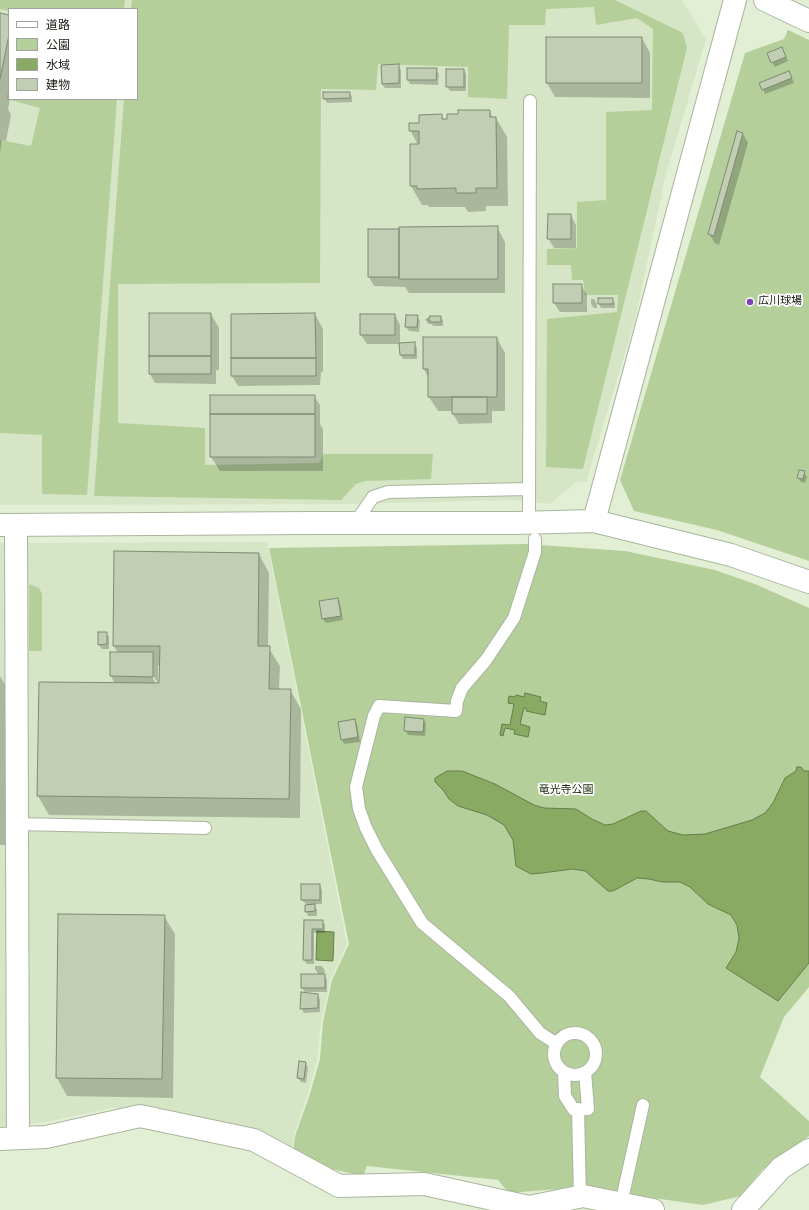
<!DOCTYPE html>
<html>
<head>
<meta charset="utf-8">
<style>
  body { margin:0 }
  #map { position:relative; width:809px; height:1210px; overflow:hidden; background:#e2efd5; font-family:Overpass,"Noto Sans JP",sans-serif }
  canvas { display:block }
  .legend { position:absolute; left:8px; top:8px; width:130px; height:92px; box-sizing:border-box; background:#fff; border:1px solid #a2a3a0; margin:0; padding:5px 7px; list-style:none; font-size:12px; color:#161a11 }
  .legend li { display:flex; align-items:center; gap:8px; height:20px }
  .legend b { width:20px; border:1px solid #a2a3a0 }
</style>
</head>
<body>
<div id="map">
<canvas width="809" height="1210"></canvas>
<ul class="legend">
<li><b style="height:5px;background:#fff"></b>道路</li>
<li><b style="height:11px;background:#b5cf9b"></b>公園</li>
<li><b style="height:11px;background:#88aa63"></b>水域</li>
<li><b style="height:11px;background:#c1ceb4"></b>建物</li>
</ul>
</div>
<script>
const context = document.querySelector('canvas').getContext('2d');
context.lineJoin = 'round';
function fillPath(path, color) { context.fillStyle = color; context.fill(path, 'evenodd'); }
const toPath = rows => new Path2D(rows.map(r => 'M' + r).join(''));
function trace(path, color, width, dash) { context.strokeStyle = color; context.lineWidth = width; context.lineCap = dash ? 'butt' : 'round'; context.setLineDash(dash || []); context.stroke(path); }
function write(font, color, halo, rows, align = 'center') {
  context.font = font + ' Overpass,"Noto Sans JP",sans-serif'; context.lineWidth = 3.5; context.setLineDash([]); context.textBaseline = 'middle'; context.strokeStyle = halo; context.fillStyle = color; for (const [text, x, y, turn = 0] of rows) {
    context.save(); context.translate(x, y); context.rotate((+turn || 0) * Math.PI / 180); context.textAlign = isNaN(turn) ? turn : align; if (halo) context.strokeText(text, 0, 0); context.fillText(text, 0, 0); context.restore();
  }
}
const built = toPath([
  [0,0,682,0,706,39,665,178,635,320,586,482,577,481,550,504,515,500,345,504,0,505],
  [9,9,137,9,137,99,9,99],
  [267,542,347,944,331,978,321,1023,317,1060,307,1097,294,1134,292,1150,140,1107,112,1108,46,1122,0,1127,0,543]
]);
const green = toPath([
  [0,0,125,0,124,9,9,9,9,11,0,9],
  [132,0,615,0,683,33,687,48,583,469,546,467,547,319,617,312,618,295,585,295,583,280,572,280,571,265,547,265,547,249,577,248,577,202,606,200,606,112,652,110,653,29,637,18,596,25,594,7,546,9,545,25,509,25,507,99,468,97,468,67,378,64,376,90,321,89,320,283,118,284,118,423,205,428,205,465,319,463,324,454,433,454,431,479,365,481,356,484,341,500,94,496,124,99,137,99,137,9,131,9],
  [788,30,809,40,809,561,717,530,634,511,620,480,745,53,784,39],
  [9,83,9,99,117,99,87,495,42,494,42,435,0,433,0,140,31,146,40,108,7,99],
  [525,544,625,551,715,570,755,584,809,608,809,987,784,1017,760,1077,809,1121,809,1136,762,1170,741,1196,703,1205,632,1195,593,1186,509,1193,498,1180,367,1166,363,1176,317,1166,293,1152,295,1136,309,1097,320,1059,323,1022,332,980,349,944,269,548],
  [29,584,39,588,42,594,42,651,29,651]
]);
const water = toPath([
  [525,693,541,697,540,701,547,703,545,715,526,711,527,709,524,708,520,724,530,727,528,737,514,734,515,730,505,728,503,736,500,735,502,724,510,725,514,704,508,703,509,696,515,697,516,695,524,697,525,693],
  [797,767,801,767,804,771,809,771,809,963,778,1001,726,968,736,952,739,938,737,925,731,915,708,904,690,887,680,882,662,882,649,879,637,878,613,891,608,891,585,871,573,869,542,873,531,874,516,866,513,840,504,825,487,815,458,806,449,799,443,790,435,782,435,778,447,771,462,771,495,784,534,805,544,808,576,809,592,819,605,825,613,824,641,811,646,811,668,831,683,835,705,834,752,820,765,813,773,803,785,778,796,771,797,767],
  [317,931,334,932,333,961,316,960,317,931]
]);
const shadow = toPath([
  [0,14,9,16,9,99,10,99,8,109,11,115,6,141,2,140,0,152],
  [642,38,650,53,650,98,555,97,547,83],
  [782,48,788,61,775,67,772,62],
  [398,65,401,70,401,88,385,88,382,84],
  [436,69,439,74,438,85,410,84,408,80],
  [464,70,466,74,466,91,450,91,447,86],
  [791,76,794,83,765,94,760,83],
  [349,93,352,97,352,102,327,103,324,98],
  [489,111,493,118,496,118,507,137,508,206,486,206,486,211,468,212,465,207,429,207,428,205,422,205,411,186,418,145,410,130,420,124,441,115,444,120],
  [743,134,748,143,719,245,715,243,709,234],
  [571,215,576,225,576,248,554,248,548,238],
  [497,227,505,242,505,293,409,293,405,287,374,286,369,277],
  [581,285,587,295,587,312,560,312,554,303],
  [591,299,594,299,597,304,597,308,594,308,591,304],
  [612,299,615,303,615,308,601,308,599,304],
  [211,314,219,328,219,370,216,370,216,384,155,383,150,374],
  [315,314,323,329,323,372,321,372,320,385,238,386,232,376],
  [395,315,400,325,400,344,414,343,417,348,417,359,403,359,401,355,400,344,367,344,361,335],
  [417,316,420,321,419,332,409,331,406,327],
  [441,317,443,321,443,326,433,326,432,324,428,324,425,319],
  [497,338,505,353,505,411,492,411,492,423,459,424,453,414,453,411,438,411,429,397,429,379,424,369],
  [314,396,320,405,320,424,323,429,323,471,220,471,211,457],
  [804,472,807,477,805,483,801,482,798,478],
  [259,554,269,573,268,647,280,666,279,690,290,690,301,709,300,818,49,815,38,796,40,683,115,684,111,676,111,653,118,653,114,646],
  [158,665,160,665,160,684,156,684,150,673,151,672,158,683],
  [338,599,340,603,343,620,326,623,323,619,320,602],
  [106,633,109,637,109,649,102,649,99,645],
  [0,676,8,690,8,845,0,845],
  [355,720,357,724,360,742,344,744,342,740,339,722],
  [424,720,426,724,425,736,408,735,405,730],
  [320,886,322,890,322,904,314,904,317,910,317,916,308,916,306,911,306,904,302,900],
  [164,916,175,934,173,1098,67,1096,57,1078],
  [305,921,322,921,325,925,325,933,314,933,314,964,307,964,304,960],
  [315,966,322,966,325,971,324,975,327,980,327,992,305,992,302,988,319,975,315,969],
  [318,995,320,1000,320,1012,304,1013,301,1008],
  [305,1063,308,1067,306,1083,301,1082,298,1078]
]);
const building = toPath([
  [0,13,9,15,9,35,0,79,0,13],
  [546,37,642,37,642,83,546,83,546,37],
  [782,47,786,57,771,63,767,53,782,47],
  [399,64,399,83,382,84,381,65,399,64],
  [407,68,437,68,436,80,407,80,407,68],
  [446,69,464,69,464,87,446,87,446,69],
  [789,71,792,78,762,90,759,83,789,71],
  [323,92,350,92,350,98,323,99,323,92],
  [458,110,490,110,490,117,496,117,497,188,476,188,476,193,456,193,456,188,417,189,417,186,410,186,410,144,419,144,419,131,409,131,409,123,419,123,419,115,442,114,442,119,447,119,447,114,458,114,458,110],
  [737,131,743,133,714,236,708,234,737,131],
  [548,214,571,214,571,239,547,239,548,214],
  [498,226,498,279,399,279,399,227,498,226],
  [368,229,399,229,399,277,368,277,368,229],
  [553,284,582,284,582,303,553,303,553,284],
  [598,298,613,298,613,304,598,304,598,298],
  [149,313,211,313,211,356,149,356,149,313],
  [315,313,316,358,231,358,231,314,315,313],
  [360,314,395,314,395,335,360,335,360,314],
  [406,315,418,315,417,327,405,327,406,315],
  [430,316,441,316,441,322,430,322,430,320,428,320,428,318,430,318,430,316],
  [423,337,497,337,497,397,428,397,428,369,423,369,423,337],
  [415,342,415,355,400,355,399,343,415,342],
  [149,356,211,356,211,374,149,374,149,356],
  [231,358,316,358,316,376,231,376,231,358],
  [210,395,315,395,315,414,210,414,210,395],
  [452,397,487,397,487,414,452,414,452,397],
  [210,414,315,414,315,457,210,457,210,414],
  [799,470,805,471,803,479,797,478,799,470],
  [114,551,259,553,258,646,270,646,269,689,291,689,289,799,37,796,39,682,159,683,160,646,113,646,114,551],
  [338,598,341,616,322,619,319,601,338,598],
  [98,632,107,632,107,644,98,645,98,632],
  [110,652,153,652,153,677,110,676,110,652],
  [405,717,424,719,423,732,404,731,405,717],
  [355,719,358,737,341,740,338,722,355,719],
  [301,884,320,884,320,900,301,900,301,884],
  [315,904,315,911,305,912,305,905,315,904],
  [58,914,165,915,162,1079,56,1078,58,914],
  [304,920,323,920,323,929,312,929,312,960,303,960,304,920],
  [301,974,325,974,325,988,301,988,301,974],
  [301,992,318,994,318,1008,300,1009,301,992],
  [299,1061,306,1062,304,1079,297,1078,299,1061]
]);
const service = toPath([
  [355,523,373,497,388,492,528,489],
  [529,523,530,101],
  [535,539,535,552,514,618,486,660,462,688,457,701,456,711,379,706,374,716,356,787,359,809,366,828,377,850,422,923,509,996,540,1033,557,1044],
  [16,824,205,828],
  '554 1054a21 21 0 1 1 42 0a21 21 0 1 1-42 0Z',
  [564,1072,565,1096,574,1110,588,1109,585,1072],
  [578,1109,580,1197],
  [621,1204,643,1105]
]);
const minor = toPath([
  [16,525,18,1138],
  [0,1139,46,1137,140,1116,254,1140,339,1186,424,1184,529,1207,583,1196,653,1210],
  [743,1210,781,1168,809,1150]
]);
const tertiary = toPath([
  [765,0,809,21],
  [594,521,735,0],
  [0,525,312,523,516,523,594,521,731,555,809,582]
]);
const markers = [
  [750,302,4,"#7c41b6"]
];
const poiNames = [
  ["広川球場",758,302]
];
const parkNames = [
  ["竜光寺公園",566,791]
];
fillPath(built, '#d5e5c5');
fillPath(green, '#b5cf9b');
fillPath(water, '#88aa63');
trace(water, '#667f4a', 1);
fillPath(shadow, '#0003');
fillPath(building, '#c1ceb4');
trace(building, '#7e8a72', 1);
trace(service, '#a9b59d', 14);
trace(minor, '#a9b59d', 24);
trace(tertiary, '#a9b59d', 24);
trace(service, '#fff', 12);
trace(minor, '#fff', 22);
trace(tertiary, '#fff', 22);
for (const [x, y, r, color] of markers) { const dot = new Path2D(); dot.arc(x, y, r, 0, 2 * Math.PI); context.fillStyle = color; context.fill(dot); trace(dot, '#fff', 1.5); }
write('11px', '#161a11', '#fff', poiNames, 'left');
write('11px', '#212f10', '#fff', parkNames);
</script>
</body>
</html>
